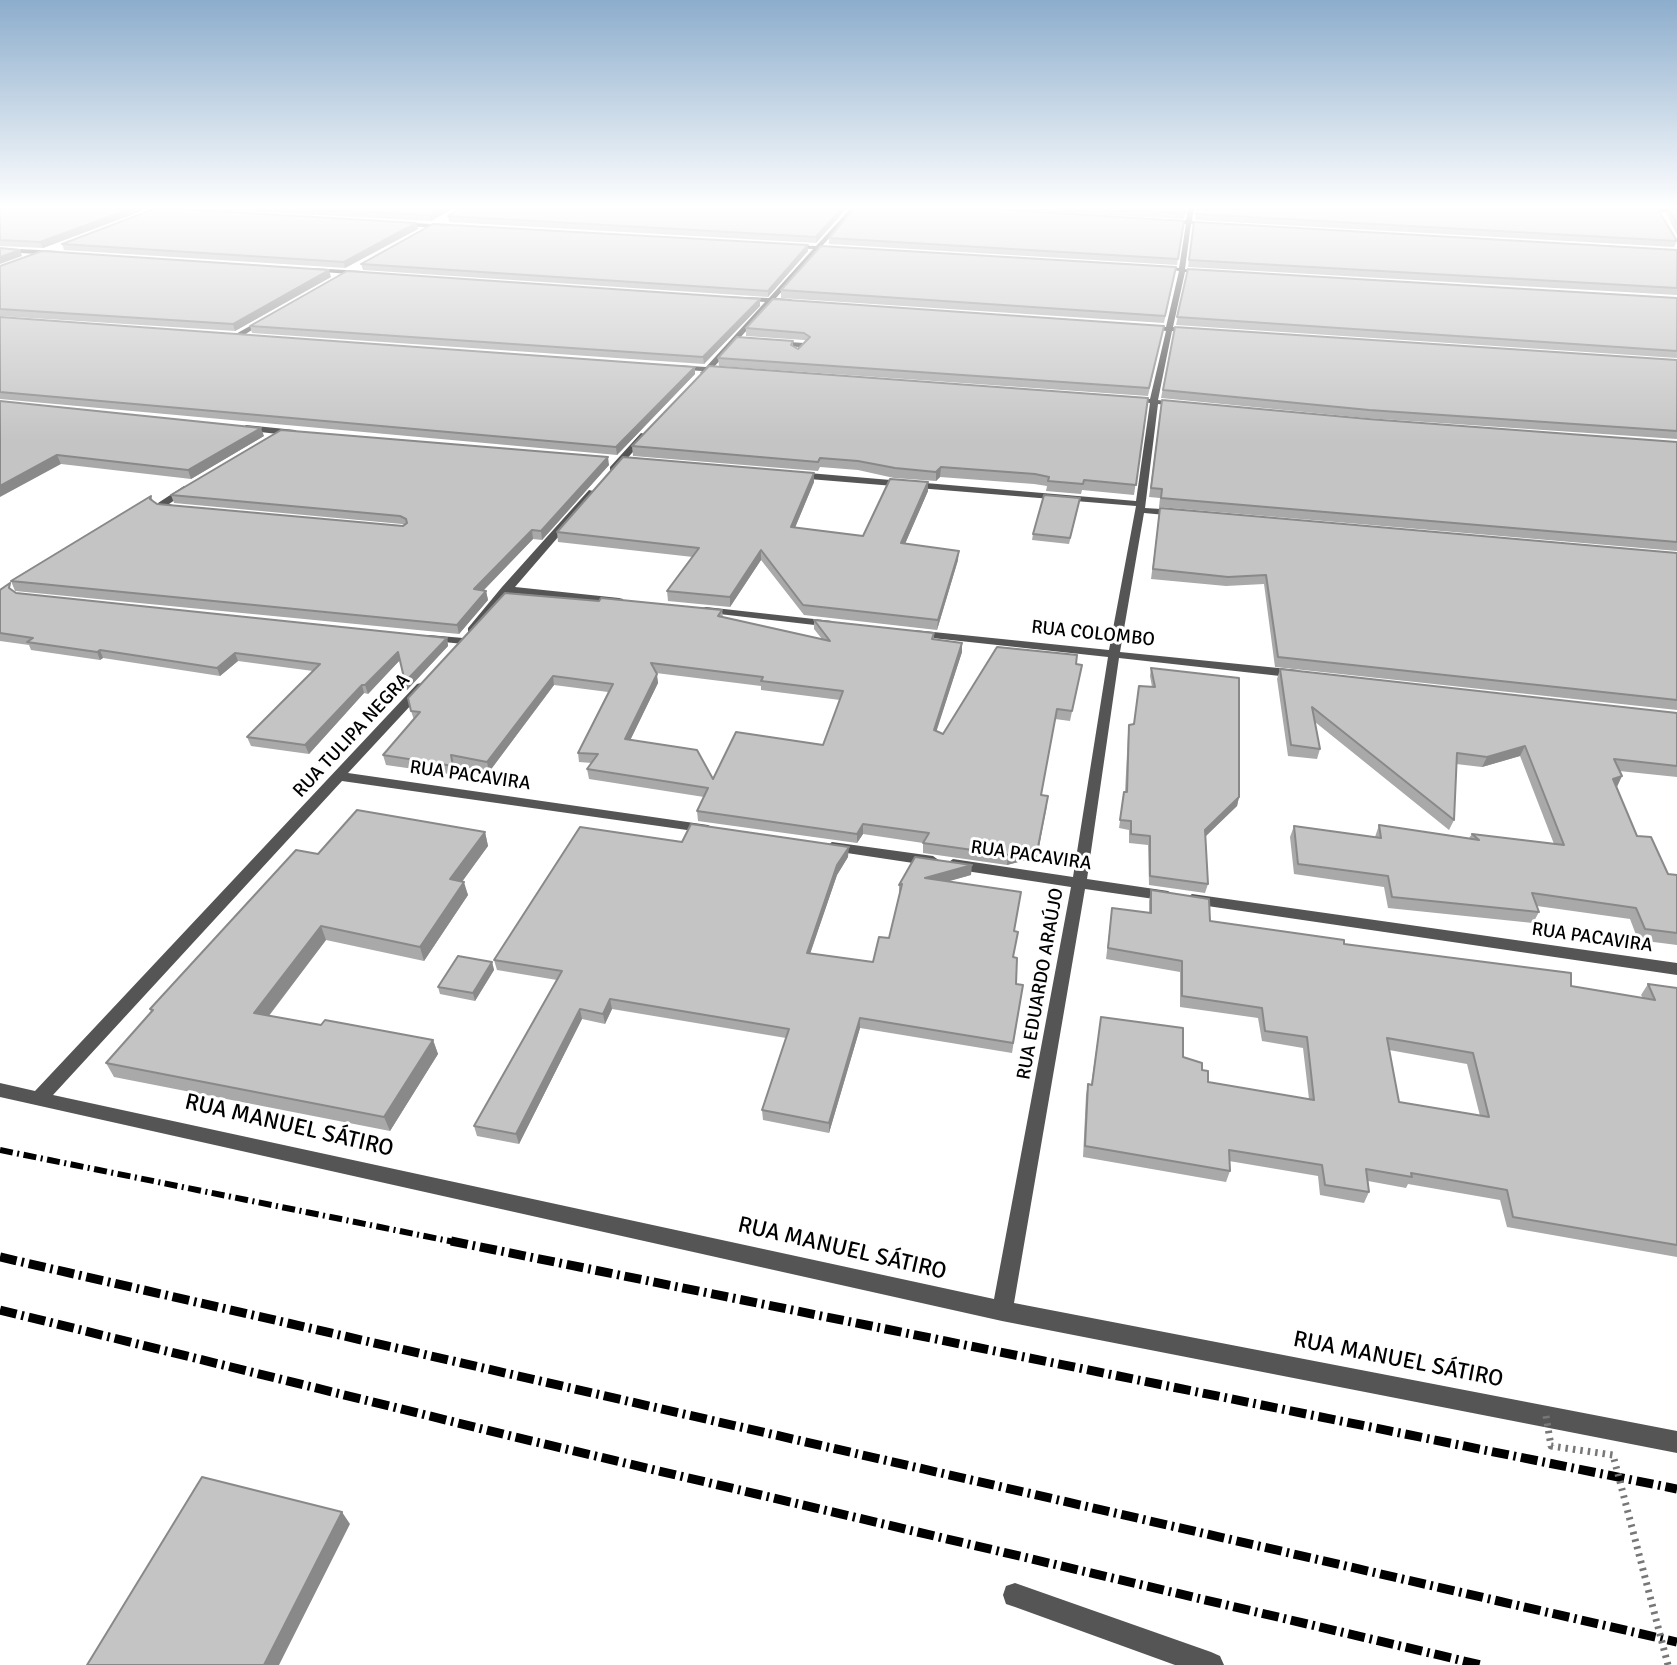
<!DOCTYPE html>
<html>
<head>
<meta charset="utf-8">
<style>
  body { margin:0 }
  canvas { display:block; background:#fff }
</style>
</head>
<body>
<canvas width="1677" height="1665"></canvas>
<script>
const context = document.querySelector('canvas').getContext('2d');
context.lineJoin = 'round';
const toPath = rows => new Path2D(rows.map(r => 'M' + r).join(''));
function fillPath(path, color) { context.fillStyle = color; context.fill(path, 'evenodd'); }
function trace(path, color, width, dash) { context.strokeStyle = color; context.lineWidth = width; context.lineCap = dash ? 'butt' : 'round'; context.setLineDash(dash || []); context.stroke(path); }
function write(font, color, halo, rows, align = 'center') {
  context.font = font + ' Signika,sans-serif'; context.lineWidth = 6; context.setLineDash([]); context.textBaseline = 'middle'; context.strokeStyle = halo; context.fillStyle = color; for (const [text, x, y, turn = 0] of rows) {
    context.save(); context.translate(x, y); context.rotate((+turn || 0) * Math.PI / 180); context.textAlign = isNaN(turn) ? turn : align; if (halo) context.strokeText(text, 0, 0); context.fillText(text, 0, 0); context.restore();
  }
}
const lane = toPath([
  [775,341,804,343,808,345,798,354,794,352,799,347,772,345,775,341]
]);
const street = toPath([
  [135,208,167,208,175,210,172,212,135,208],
  [851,208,857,208,822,246,836,247,838,250,819,250,776,298,791,299,793,302,772,302,714,367,728,368,728,372,710,371,704,375,700,373,702,371,672,369,672,365,675,365,706,367,765,302,721,299,719,296,769,298,813,249,790,248,788,245,816,246,851,208],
  [1188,208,1194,208,1192,221,1200,223,1191,224,1185,269,1209,273,1206,275,1185,272,1173,327,1197,331,1193,333,1172,331,1158,400,1183,404,1179,406,1158,404,1145,508,1177,510,1182,513,1177,516,1144,513,1120,652,1298,670,1304,674,1298,678,1119,658,1087,879,1168,891,1175,896,1168,901,1085,889,1014,1303,1677,1431,1677,1453,1002,1321,0,1097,0,1083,35,1091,417,684,421,683,425,684,427,687,425,690,348,773,708,825,715,829,708,833,342,781,53,1095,994,1299,1071,887,953,869,946,864,953,859,1073,877,1108,657,914,636,908,633,914,630,1109,650,1136,506,797,478,792,475,797,472,1136,501,1150,403,1125,399,1129,397,1150,399,1166,331,1144,327,1147,325,1166,327,1179,271,1154,267,1157,265,1179,268,1186,224,1144,219,1186,220,1188,208],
  [1619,208,1677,209,1677,213,1622,210,1619,208],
  [398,222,448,225,451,227,448,229,396,225,398,222],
  [0,248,58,251,61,253,58,255,0,252,0,248],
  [312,268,362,271,365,273,362,275,310,271,312,268],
  [264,318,266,321,241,337,234,335,264,318],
  [246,425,295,430,299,433,295,436,243,430,242,428,246,425],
  [641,433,648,435,616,471,610,471,610,467,641,433],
  [184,486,192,488,169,504,180,507,180,511,158,507,158,503,184,486],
  [589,490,597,492,515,587,619,598,623,599,623,603,510,593,476,632,468,632,468,628,502,587,589,490],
  [706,607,832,621,838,624,832,627,702,612,702,608,706,607],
  [429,635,463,638,469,641,463,644,425,640,423,638,429,635],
  [832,842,933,856,940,861,933,866,827,850,825,847,832,842],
  [1192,894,1677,963,1677,975,1187,903,1185,899,1192,894],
  [1015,1583,1211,1652,1220,1656,1224,1665,1175,1665,1015,1607,1006,1604,1003,1595,1006,1586,1015,1583]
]);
const railFar1 = toPath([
  [0,1150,459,1243]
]);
const rail = toPath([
  [451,1241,1677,1489],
  [0,1257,1677,1642],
  [0,1310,515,1437,1481,1665]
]);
const pathBridge = toPath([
  [1546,1416,1551,1446,1613,1455,1668,1665]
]);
const wall = toPath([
  [0,208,142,211,43,248,0,246],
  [186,208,454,208,431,221],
  [847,208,816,243,449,222,448,216],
  [855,208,1186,208,1184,219,979,208,1184,221,1177,265,829,244,829,238],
  [1197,208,1677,241,1674,247,1195,220],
  [1669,209,1677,209,1677,235,1667,215],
  [1194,222,1677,250,1677,295,1188,267],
  [416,223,418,229,345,268,64,250,62,244],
  [808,251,768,297,363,270,361,264],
  [0,266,331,277,235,331,0,316],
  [1176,267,1164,323,781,298,781,290],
  [1188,269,1677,298,1677,358,1176,325],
  [760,299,760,306,704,364,252,333,250,326],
  [0,317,695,374,617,455,0,399],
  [1164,326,1148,396,719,366,718,358,793,341,793,346,798,349,806,341,804,340,746,336,746,328],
  [1175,327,1677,360,1677,439,1366,418,1161,398],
  [1148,398,1134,495,1082,490,1081,494,1046,491,1047,486,1034,484,940,477,936,481,894,478,858,470,820,467,818,471,633,456,632,446],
  [1162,400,1368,419,1677,442,1677,551,1159,507,1160,498,1149,497],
  [0,401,264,436,191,479,61,464],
  [609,465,542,540,533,539,484,590,486,591,488,600,459,634,15,591,11,581,151,496,153,501,157,504,403,526,404,525,402,524,174,503,171,495],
  [814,473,814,482,795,528,863,536,928,482,928,491,905,544,958,560,937,630,804,615,761,560,730,607,668,601,667,591,693,557,558,542,557,532],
  [1079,504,1069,544,1032,540,1033,534],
  [1160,508,1677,553,1677,710,1275,667,1264,584,1226,586,1151,579],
  [0,590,14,591,16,593,447,638,448,646,407,690,400,660,368,694,364,693,309,754,251,746,247,737,313,671,238,661,220,676,103,658,100,660,31,650,29,645,0,641],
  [599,601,722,610,723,617,822,639,814,629,814,620,934,633,934,640,962,652,936,731,943,734,1076,664,1080,674,1070,721,1055,719,1041,795,1047,806,1037,857,1007,865,923,853,923,843,863,834,857,843,698,821,697,811,704,797,589,779,587,769,592,763,579,762,578,753,608,692,554,685,489,772,453,765,456,775,386,765,383,755,414,720,411,711],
  [656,673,761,686,761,690,840,700,823,745,713,779,630,740,658,683],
  [1151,668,1239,797,1237,806,1205,836,1208,884,1205,893,1149,885,1148,845,1129,843,1129,830,1119,828,1123,800,1125,792,1128,734,1129,725,1133,724,1152,687,1150,676],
  [1280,669,1677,713,1677,777,1619,771,1616,787,1637,836,1668,874,1677,875,1677,945,1638,940,1630,919,1537,906,1539,912,1533,923,1388,908,1384,887,1294,874,1290,837,1294,826,1375,837,1379,825,1469,838,1472,834,1554,844,1520,756,1482,767,1456,764,1454,820,1449,830,1315,722,1320,749,1317,759,1288,756,1277,679],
  [485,832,488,846,462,881,468,895,424,961,326,940,269,1016,321,1025,433,1040,438,1054,390,1131,114,1077,106,1063,151,1012,150,1009,318,854],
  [682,842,848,857,837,875,810,953,873,962,889,938,900,895,899,895,899,885,971,875,948,881,1014,931,1013,957,1016,984,1023,985,1012,1053,860,1028,829,1133,763,1120,762,1110,786,1038,612,1009,605,1024,582,1019,519,1144,477,1136,474,1126,557,980,497,970,494,960],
  [1151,890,1210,921,1344,944,1571,986,1643,998,1641,995,1648,984,1677,988,1677,1257,1507,1227,1500,1200,1408,1184,1406,1188,1368,1181,1369,1192,1364,1203,1320,1195,1318,1176,1229,1161,1230,1171,1226,1182,1083,1157,1086,1095,1088,1084,1091,1085,1101,1017,1183,1057,1202,1070,1208,1082,1309,1099,1303,1048,1262,1041,1258,1018,1180,1007,1180,972,1106,959,1112,908,1149,913,1149,901],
  [1389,1050,1467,1064,1480,1116,1399,1102],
  [492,962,494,970,475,1001,440,994,438,987]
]);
const shadedWall = toPath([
  [132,208,141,208,142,211,43,248,40,242],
  [443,208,454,208,431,221,430,215],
  [842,208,847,208,816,243,816,237],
  [416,223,418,229,345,268,344,262],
  [808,245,808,251,768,297,768,291],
  [20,250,22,256,0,264,0,257],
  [329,270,331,277,235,331,233,324],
  [760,299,760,306,704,364,703,357],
  [695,367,695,374,617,455,616,447],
  [261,428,264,436,191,479,188,470],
  [57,455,61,464,0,497,0,486],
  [608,457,609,465,542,540,541,531],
  [941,467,940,477,936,481,936,472],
  [814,473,814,482,791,537,791,527],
  [928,482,928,491,901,553,901,543],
  [532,530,533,539,476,598,474,589],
  [761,550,761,560,730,607,730,597],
  [959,551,958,560,937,630,938,620],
  [486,591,488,600,459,634,457,625],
  [447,638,448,646,407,690,405,682],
  [962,643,962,652,934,739,934,730],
  [100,650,103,658,100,660,97,652],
  [398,652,400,660,368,694,365,685],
  [235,653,238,661,220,676,217,668],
  [657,674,658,683,626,749,625,739],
  [553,676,554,685,489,772,487,762],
  [362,685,364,693,309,754,305,745],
  [1525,746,1520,756,1482,767,1487,757],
  [1622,776,1617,787,1613,779],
  [1048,796,1037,857,1007,865,1008,855],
  [1239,797,1237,806,1203,839,1205,830],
  [863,824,863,834,857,843,857,834],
  [485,832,488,846,454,893,450,879],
  [849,847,848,857,837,875,807,963,807,953,837,865],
  [972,865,971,875,925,888,925,878],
  [464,882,468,895,424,961,420,947],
  [321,926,326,940,260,1027,254,1013],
  [492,962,494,970,475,1001,473,993],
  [610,999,612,1009,605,1024,603,1014],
  [580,1009,582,1019,519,1144,516,1134],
  [860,1018,860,1028,829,1133,829,1123],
  [433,1040,438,1054,390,1131,384,1117],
  [342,1512,350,1524,279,1665,264,1665]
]);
const building = toPath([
  [0,208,133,208,40,242,0,240,0,208],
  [157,208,163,208,416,223,344,262,62,244,157,208],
  [293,208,443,208,430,215,293,208],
  [461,208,842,208,816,237,448,216,461,208],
  [855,208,975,208,1184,221,1178,259,829,238,855,208],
  [1085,208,1186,208,1185,213,1085,208],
  [1197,208,1657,208,1677,241,1196,214,1197,208],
  [1669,209,1677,209,1677,224,1669,209],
  [1194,222,1677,250,1677,288,1189,260,1194,222],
  [433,224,808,245,768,291,361,264,433,224],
  [821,246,1176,267,1165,316,781,290,821,246],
  [0,248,20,250,0,257,0,248],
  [42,251,329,270,233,324,0,309,0,266,42,251],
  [1188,269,1677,298,1677,351,1177,317,1188,269],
  [347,271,760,299,703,357,250,326,347,271],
  [773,299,1164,326,1149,388,718,358,737,337,793,341,791,345,798,349,810,337,804,333,746,328,773,299],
  [0,317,695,367,616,447,0,392,0,317],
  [1175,327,1677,360,1677,431,1369,410,1163,390,1175,327],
  [709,366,1148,398,1136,485,1084,480,1083,484,1048,481,1049,477,1035,474,941,467,936,472,895,468,858,461,820,458,818,462,632,446,709,366],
  [1162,400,1368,419,1677,442,1677,542,1161,498,1162,489,1151,488,1162,400],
  [0,401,261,428,188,470,57,455,0,486,0,401],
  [281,430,608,457,541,531,532,530,474,589,486,591,457,625,11,581,151,496,150,499,157,504,403,526,407,523,406,519,400,516,171,495,281,430],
  [623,457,814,473,791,527,863,536,890,479,928,482,901,543,959,551,938,620,803,605,761,550,730,597,667,591,699,548,557,532,623,457],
  [1044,495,1080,498,1070,538,1033,534,1044,495],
  [1160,508,1677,553,1677,700,1278,657,1266,575,1228,577,1153,569,1160,508],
  [10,583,9,588,16,593,447,638,405,682,398,652,365,685,362,685,305,745,247,737,320,664,235,653,217,668,100,650,97,652,27,642,33,638,0,633,0,590,10,583],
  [505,593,599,601,601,598,722,610,718,616,830,641,814,620,934,633,932,639,962,643,934,730,943,734,997,647,1077,655,1076,664,1082,665,1072,711,1057,709,1041,795,1048,796,1038,847,1008,855,923,843,929,833,863,824,857,834,697,811,708,788,587,769,598,754,578,753,613,684,553,676,487,762,451,755,453,766,383,755,420,712,411,711,408,698,505,593],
  [651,663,763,677,761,681,843,691,823,745,736,732,713,779,697,750,625,739,657,674,651,663],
  [1151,668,1239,678,1239,797,1205,830,1208,884,1150,876,1150,836,1131,834,1131,821,1120,820,1124,792,1127,792,1129,725,1134,724,1139,686,1155,687,1151,668],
  [1280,669,1677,713,1677,766,1614,759,1622,776,1613,779,1637,836,1651,837,1668,874,1677,875,1677,933,1645,929,1636,908,1532,893,1539,912,1392,897,1388,876,1298,864,1294,826,1381,838,1379,825,1479,840,1472,834,1564,845,1525,746,1487,757,1457,753,1454,820,1312,707,1320,749,1291,745,1280,669],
  [357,810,485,832,450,879,464,882,420,947,321,926,254,1013,321,1025,325,1020,433,1040,384,1117,106,1063,153,1010,150,1009,296,850,318,854,357,810],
  [691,824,849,847,837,865,807,953,873,962,879,937,889,938,902,884,899,885,915,857,972,865,925,878,1021,892,1014,931,1018,932,1013,957,1017,958,1016,984,1023,985,1013,1043,860,1018,829,1123,762,1110,789,1029,610,999,603,1014,580,1009,516,1134,474,1126,562,971,494,960,580,827,682,842,691,824],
  [1151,890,1209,899,1210,921,1344,940,1344,944,1571,973,1571,986,1655,1000,1648,984,1677,988,1677,1245,1513,1217,1507,1190,1411,1173,1412,1177,1366,1169,1369,1192,1325,1185,1322,1165,1229,1150,1230,1171,1085,1146,1088,1084,1092,1085,1101,1017,1183,1028,1183,1057,1202,1063,1202,1070,1208,1071,1208,1082,1314,1100,1307,1037,1265,1031,1262,1008,1182,996,1182,961,1108,948,1112,908,1151,913,1151,890],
  [1387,1038,1473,1053,1489,1117,1399,1102,1387,1038],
  [458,956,492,962,473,993,438,987,458,956],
  [202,1477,342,1512,264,1665,87,1665,202,1477]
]);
const streetNames = [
  ["RUA COLOMBO",1093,634,6],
  ["RUA TULIPA NEGRA",352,736,-47],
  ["RUA PACAVIRA",470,776,8],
  ["RUA PACAVIRA",1031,856,8],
  ["RUA PACAVIRA",1592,938,8],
  ["RUA EDUARDO ARAÚJO",1041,984,-80]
];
const nearStreetnames = [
  ["RUA MANUEL SÁTIRO",289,1126,13],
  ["RUA MANUEL SÁTIRO",842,1249,13],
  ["RUA MANUEL SÁTIRO",1398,1360,11]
];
fillPath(lane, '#555');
fillPath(street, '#555');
trace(railFar1, '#000', 6, [13, 4.5, 2, 4.5]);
trace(rail, '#000', 9, [17, 5, 2.5, 5]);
trace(pathBridge, '#777', 7, [2.5, 5]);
fillPath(wall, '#a9a9a9');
fillPath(shadedWall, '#898989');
fillPath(building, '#c4c4c4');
trace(building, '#898989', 2);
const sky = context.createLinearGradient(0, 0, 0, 441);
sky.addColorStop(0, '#8cadcc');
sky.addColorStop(0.47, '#fff');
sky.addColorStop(1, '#ffffff00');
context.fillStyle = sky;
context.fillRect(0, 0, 1677, 441);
write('19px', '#000', '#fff', streetNames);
write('23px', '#000', '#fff', nearStreetnames);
</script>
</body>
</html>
